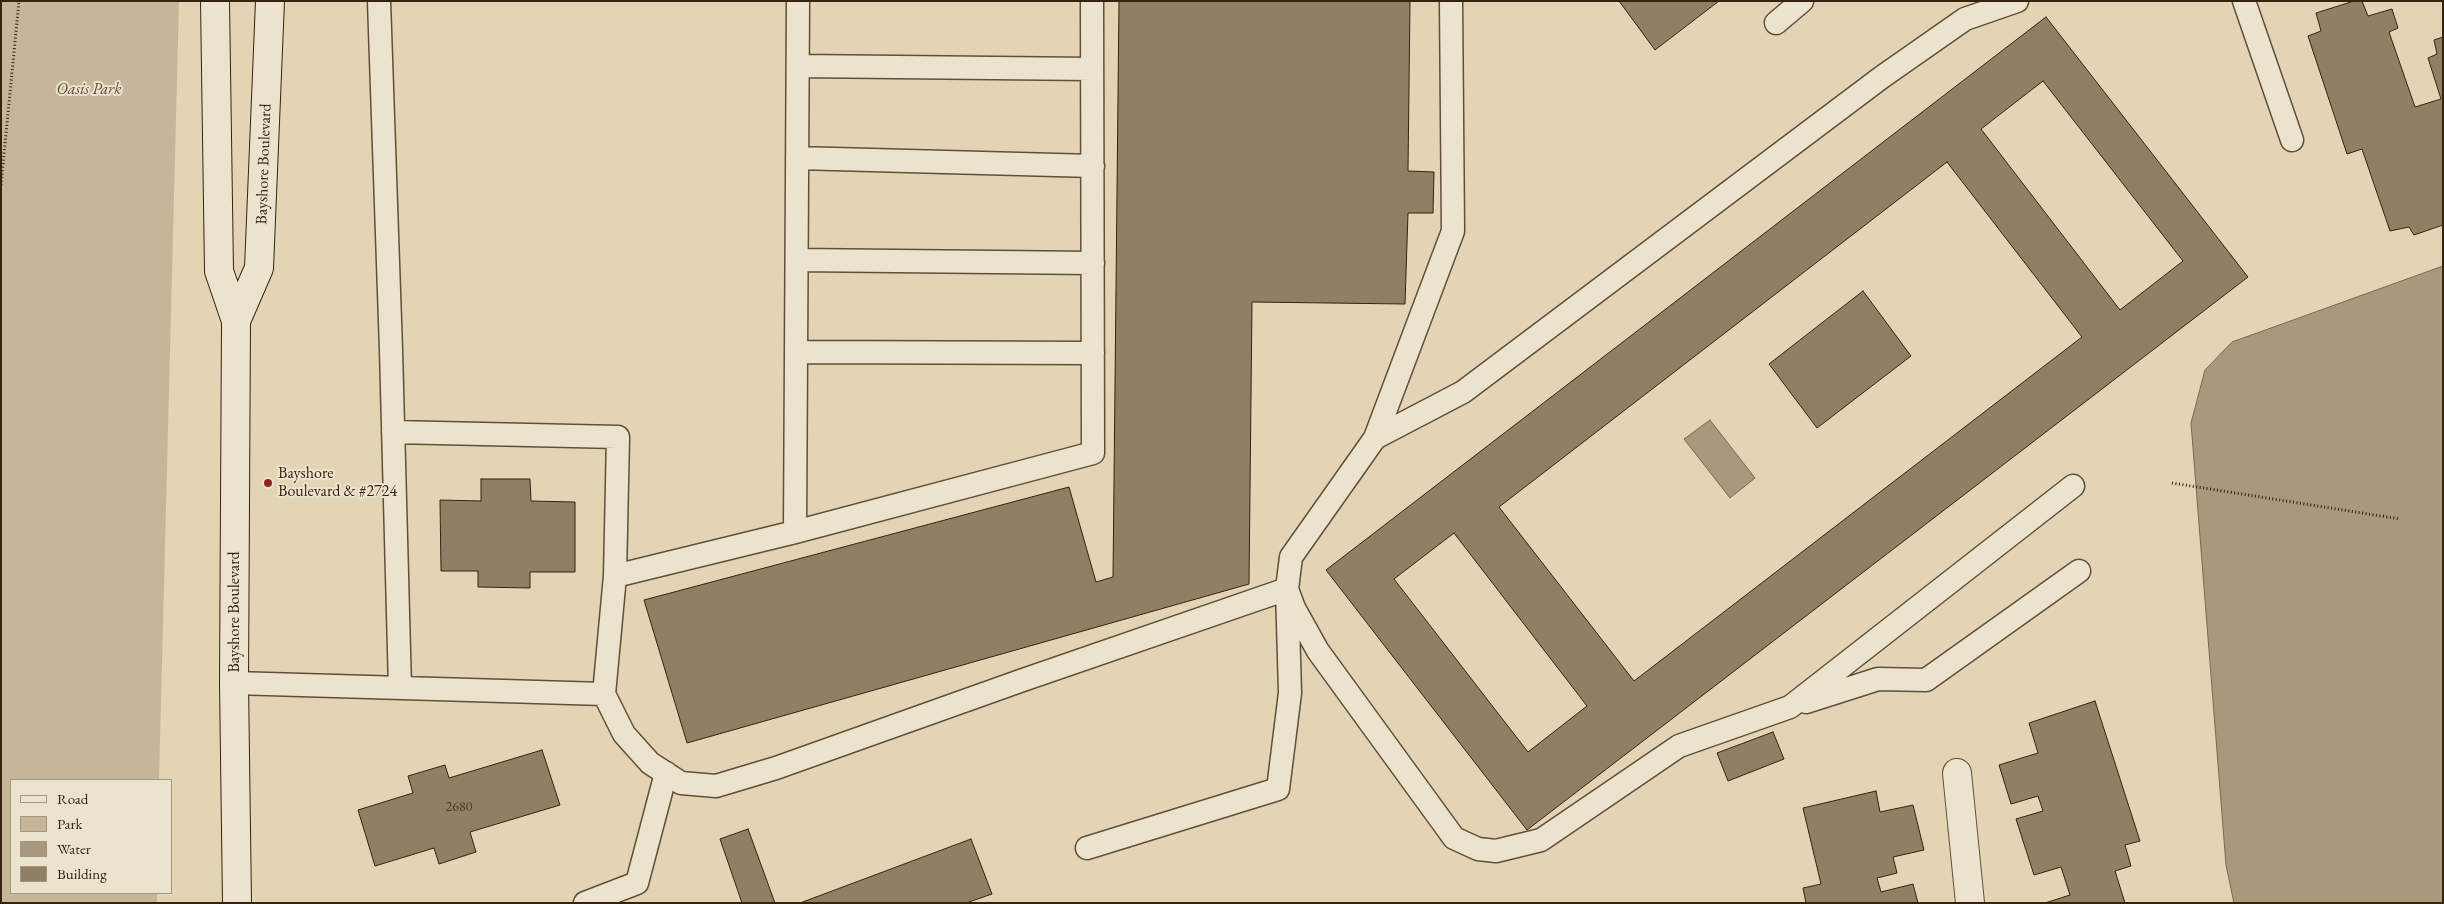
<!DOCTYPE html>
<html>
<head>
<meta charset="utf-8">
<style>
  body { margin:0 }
  #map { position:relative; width:2444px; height:904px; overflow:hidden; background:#e2d4b5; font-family:"EB Garamond",serif }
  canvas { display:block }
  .frame { position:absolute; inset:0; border:2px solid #36230e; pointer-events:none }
  .legend { position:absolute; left:10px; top:779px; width:162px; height:115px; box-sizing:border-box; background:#ece3cf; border:1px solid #a39682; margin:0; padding:6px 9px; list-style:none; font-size:15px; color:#36230e }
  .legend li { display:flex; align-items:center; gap:10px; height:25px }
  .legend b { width:25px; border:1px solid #a39682 }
</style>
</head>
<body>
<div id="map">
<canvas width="2444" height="904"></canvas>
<div class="frame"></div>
<ul class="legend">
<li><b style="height:6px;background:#ece3cf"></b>Road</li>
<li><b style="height:14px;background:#c5b699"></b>Park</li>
<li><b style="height:14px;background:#a8987c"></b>Water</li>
<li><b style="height:14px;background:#8f7f65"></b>Building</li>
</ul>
</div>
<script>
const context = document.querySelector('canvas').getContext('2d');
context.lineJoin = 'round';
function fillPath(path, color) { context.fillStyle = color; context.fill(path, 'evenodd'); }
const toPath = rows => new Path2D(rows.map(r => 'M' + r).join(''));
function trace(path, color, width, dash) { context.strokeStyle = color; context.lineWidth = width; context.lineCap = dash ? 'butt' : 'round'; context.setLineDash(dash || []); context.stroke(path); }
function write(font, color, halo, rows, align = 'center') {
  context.font = font + ' "EB Garamond",serif'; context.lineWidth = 4; context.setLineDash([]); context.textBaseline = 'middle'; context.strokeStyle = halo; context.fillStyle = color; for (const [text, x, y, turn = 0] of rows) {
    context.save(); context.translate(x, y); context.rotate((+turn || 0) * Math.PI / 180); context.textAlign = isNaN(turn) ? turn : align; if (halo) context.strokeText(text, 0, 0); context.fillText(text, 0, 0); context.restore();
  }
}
const green = toPath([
  [1,1,179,1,159,780,11,780,11,893,157,893,157,903,1,903]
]);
const water = toPath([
  [2443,266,2443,903,2234,903,2226,865,2191,423,2205,370,2232,342,2443,266],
  [1710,420,1755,478,1730,498,1684,439,1710,420]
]);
const building = toPath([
  [1119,1,1410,1,1408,171,1434,172,1433,213,1408,213,1405,304,1252,302,1249,584,687,743,644,600,1069,487,1096,582,1113,577,1119,1],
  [1619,1,1719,1,1655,50,1619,1],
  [2354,1,2362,1,2368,16,2392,9,2398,28,2389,32,2415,107,2441,99,2428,58,2437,54,2434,40,2443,37,2443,225,2414,235,2409,227,2390,231,2362,149,2347,154,2308,36,2321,31,2316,13,2354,1],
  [2046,17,2248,277,1527,830,1326,570,2046,17],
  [2043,81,2183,261,2120,310,1981,129,2043,81],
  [1947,162,2082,337,1634,681,1499,507,1947,162],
  [1454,533,1587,706,1528,752,1394,579,1454,533],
  [1863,291,1911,356,1817,428,1769,364,1863,291],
  [481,479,530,479,531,501,575,502,575,572,530,572,530,588,478,587,478,571,441,571,440,500,481,501,481,479],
  [2095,701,2140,841,2125,845,2131,866,2115,871,2125,903,2045,903,2070,895,2061,867,2034,875,2016,819,2043,811,2038,796,2011,804,1999,765,2038,753,2029,723,2095,701],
  [1773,732,1784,759,1728,781,1717,753,1773,732],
  [542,750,560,805,470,832,476,852,439,864,434,848,375,866,358,810,413,793,408,776,445,765,449,778,542,750],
  [1876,791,1880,812,1913,805,1924,850,1893,857,1897,873,1877,878,1881,892,1913,884,1918,903,1806,903,1803,888,1821,884,1803,808,1876,791],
  [748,829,775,903,742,903,720,839,748,829],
  [971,839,992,894,966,903,800,903,971,839]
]);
const path = toPath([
  [1,185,19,1],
  [2172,483,2400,519]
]);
const service = toPath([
  [379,1,391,350,400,688],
  [1451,1,1453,231,1375,438,1291,557,1287,589,1294,608,1318,651,1454,838,1478,849,1496,851,1541,840,1679,746,1790,707,2073,486],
  [2244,1,2292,140],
  [1776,23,1802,1],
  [798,66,1092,69],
  [797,158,1093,166],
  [797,260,1093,263],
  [796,352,1093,353],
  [393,432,618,437,615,576],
  [1375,438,1463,392,1882,77,1965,19,2017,1],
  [795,532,798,1],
  [234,683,604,694,615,576,795,532,1093,453,1092,1],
  [604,694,624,734,650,763,681,783,716,786,776,768,1023,680,1287,589,1290,693,1278,789,1087,848],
  [1806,702,1878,679,1926,680,2079,571],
  [585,903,637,883,666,773]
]);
const minor = toPath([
  [1957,773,1970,903]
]);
const secondary = toPath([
  [215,1,219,271,236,321,234,683,237,903],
  [236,321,259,268,270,1]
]);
const markers = [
  [268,483,5,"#8f2418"]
];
const numberNames = [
  ["2680",459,807]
];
const parkNames = [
  ["Oasis Park",89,90]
];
const streetNames = [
  ["Bayshore Boulevard",264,164,-88],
  ["Bayshore Boulevard",235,612,-90]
];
const poiNames = [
  ["Bayshore",278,474],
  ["Boulevard & #2724",278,492]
];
fillPath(green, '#c5b699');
fillPath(water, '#a8987c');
trace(water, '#7a6950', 1);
fillPath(building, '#8f7f65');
trace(building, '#36230e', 1);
trace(service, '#614f38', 25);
trace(minor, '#614f38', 30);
trace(secondary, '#36230e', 30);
trace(path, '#36230e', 3, [1, 2.5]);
trace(service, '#ece3cf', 22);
trace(minor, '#ece3cf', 28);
trace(secondary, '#ece3cf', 28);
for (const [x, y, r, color] of markers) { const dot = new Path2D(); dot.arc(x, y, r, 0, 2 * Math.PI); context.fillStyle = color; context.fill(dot); trace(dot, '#ece3cf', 2); }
write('14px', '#4c3a24', null, numberNames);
write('italic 16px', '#5a4831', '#ece3cf', parkNames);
write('16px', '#36230e', '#ece3cf', streetNames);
write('16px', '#36230e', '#ece3cf', poiNames, 'left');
</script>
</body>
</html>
